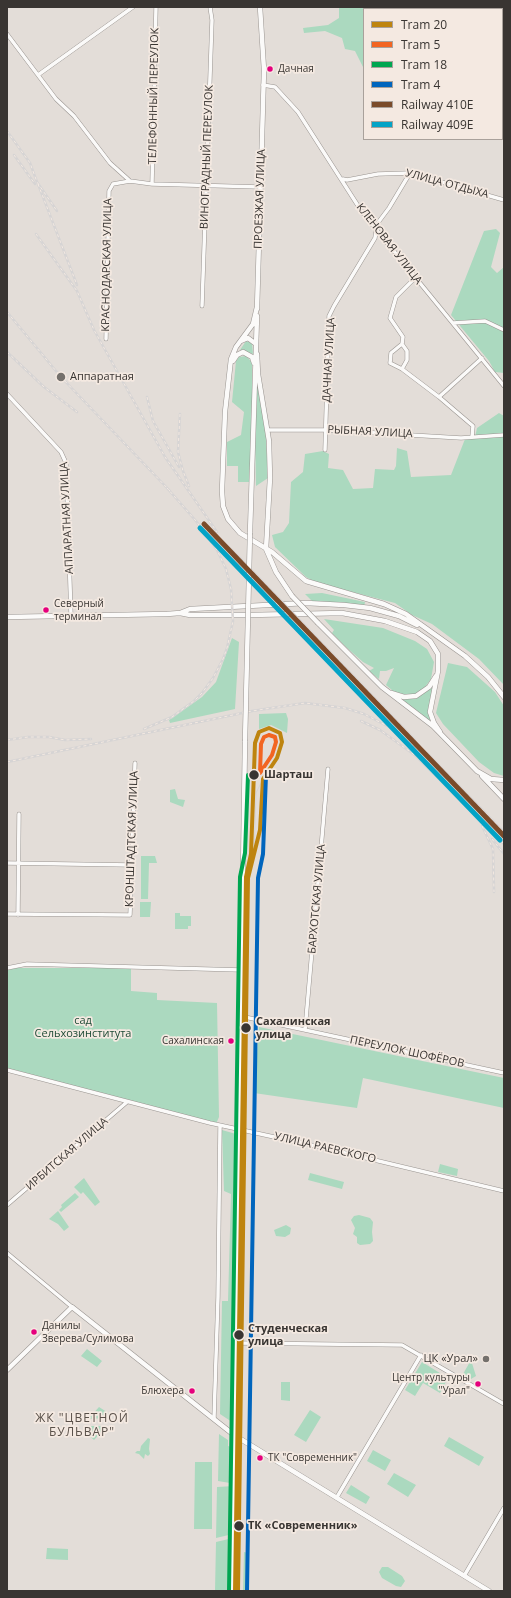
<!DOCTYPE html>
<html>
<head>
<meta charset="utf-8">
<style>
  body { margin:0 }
  #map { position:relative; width:511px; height:1598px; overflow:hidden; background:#e3ddd8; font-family:"Open Sans",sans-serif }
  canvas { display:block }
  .frame { position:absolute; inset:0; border:8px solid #393532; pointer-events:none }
  .legend { position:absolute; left:363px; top:8px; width:140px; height:132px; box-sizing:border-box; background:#f4e9e1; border:1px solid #a9a19b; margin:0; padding:5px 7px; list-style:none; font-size:12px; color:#393532 }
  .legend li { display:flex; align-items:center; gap:8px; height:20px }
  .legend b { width:20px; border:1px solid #a9a19b }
</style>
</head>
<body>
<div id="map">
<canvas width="511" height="1598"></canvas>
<div class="frame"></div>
<ul class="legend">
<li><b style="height:5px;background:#be840f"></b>Tram 20</li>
<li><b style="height:5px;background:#f26522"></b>Tram 5</li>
<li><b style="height:5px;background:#00a651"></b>Tram 18</li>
<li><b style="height:5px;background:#0065bd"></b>Tram 4</li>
<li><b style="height:5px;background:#7a4b2a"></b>Railway 410E</li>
<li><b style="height:5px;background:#03a3c6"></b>Railway 409E</li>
</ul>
</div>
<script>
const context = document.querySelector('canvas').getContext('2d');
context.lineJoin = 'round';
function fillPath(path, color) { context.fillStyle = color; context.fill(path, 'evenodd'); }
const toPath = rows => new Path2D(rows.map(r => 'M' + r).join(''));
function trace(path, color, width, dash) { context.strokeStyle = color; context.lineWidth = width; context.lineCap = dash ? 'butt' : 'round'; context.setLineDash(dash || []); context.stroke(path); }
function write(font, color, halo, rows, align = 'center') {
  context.font = font + ' "Open Sans",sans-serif'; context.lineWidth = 3.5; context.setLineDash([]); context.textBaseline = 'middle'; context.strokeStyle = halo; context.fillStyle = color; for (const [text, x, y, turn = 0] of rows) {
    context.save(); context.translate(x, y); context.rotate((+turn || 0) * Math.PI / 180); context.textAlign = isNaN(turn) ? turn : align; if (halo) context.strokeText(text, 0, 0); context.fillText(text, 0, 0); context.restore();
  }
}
const green = toPath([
  [339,7,380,7,381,9,364,9,364,69,355,51,345,49,342,38,325,31,304,33,303,28,328,25,339,18],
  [496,229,500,233,491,267,497,273,504,267,504,373,495,372,489,361,451,315,484,231],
  [246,341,252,343,253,354,240,350],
  [246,356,252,362,252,430,249,482,238,482,238,466,227,466,227,442,241,435,244,412,232,402,236,361,239,357],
  [257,385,265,421,268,478,256,486,255,435],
  [499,413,504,416,504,685,479,659,432,624,412,615,395,603,317,583,306,577,275,547,272,535,283,532,289,523,291,482,303,472,305,454,323,451,329,454,328,468,343,470,353,489,373,488,375,469,394,470,396,466,397,448,407,451,411,477,451,475,465,439,475,437,477,428],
  [322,593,365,602,364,607,313,602,305,594],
  [324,619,383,628,415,641,427,649,434,662,431,679,425,687,415,694,405,695,393,691,386,685,394,668,386,671,380,671,379,679,369,671,374,668,363,662,346,647,332,633,334,630],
  [232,638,239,642,235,709,170,723,169,720,202,697,216,682],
  [448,663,467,667,495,692,504,706,504,776,494,773,479,762,443,724,436,713],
  [434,681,430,712,440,732,387,691,412,697],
  [286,713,288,719,287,733,271,725,259,729,259,714],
  [175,789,178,799,185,800,183,807,170,802,170,790],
  [141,856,155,856,157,863,149,863,148,899,141,899],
  [140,902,151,902,150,917,140,917],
  [175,913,180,913,180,916,191,916,191,926,188,926,188,929,175,929],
  [16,968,131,968,131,991,157,993,157,1000,217,1003,219,1117,216,1124,7,1068,7,970],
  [259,1027,504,1078,504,1108,363,1078,357,1108,254,1093],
  [222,1130,236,1134,232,1422,220,1414,222,1301,228,1301,231,1194,224,1191],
  [440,1164,458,1169,457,1176,438,1172],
  [310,1173,344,1182,342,1189,308,1180],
  [84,1178,100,1202,95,1206,83,1192,81,1194,74,1187],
  [75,1193,79,1197,61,1212,59,1210,62,1207,61,1205],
  [58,1211,69,1227,64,1231,58,1224,49,1219],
  [359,1215,370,1218,373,1222,372,1232,373,1241,370,1244,360,1245,357,1243,357,1237,353,1234,355,1228,351,1220,354,1216],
  [286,1225,291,1228,290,1234,285,1237,276,1236,274,1230],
  [87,1349,102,1361,97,1367,81,1356],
  [471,1360,476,1376,471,1379,463,1374],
  [422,1362,448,1378,440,1393,423,1383,415,1396,405,1390],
  [281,1382,290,1382,290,1401,281,1400],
  [99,1407,110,1414,110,1418,88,1419],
  [310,1410,321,1417,306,1442,294,1435],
  [86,1426,107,1426,94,1440,85,1432],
  [219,1434,228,1440,228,1446,231,1447,230,1483,218,1481],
  [449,1437,484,1457,479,1466,444,1446],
  [148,1438,150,1439,149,1449,150,1454,148,1456,145,1454,144,1459,139,1454,135,1453,137,1451,140,1451,141,1446],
  [373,1450,391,1460,385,1471,367,1461],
  [195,1462,212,1462,212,1529,194,1529],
  [394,1473,416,1485,408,1497,387,1484],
  [351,1485,370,1497,366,1504,346,1493],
  [234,1486,233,1534,216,1538,217,1487],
  [233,1538,232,1591,215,1591,216,1542],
  [47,1548,68,1549,68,1560,46,1559],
  [244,1552,248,1553,246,1591,243,1591],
  [382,1567,388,1567,402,1576,405,1581,401,1587,396,1586,382,1578,379,1572]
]);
const water = toPath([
  [401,7,504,7,504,95,502,95,502,9,404,9]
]);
const minor = toPath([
  [7,34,56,99,74,116,110,163,130,181,113,184,109,191,106,339],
  [38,75,133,7],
  [263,85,275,87,298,112,362,212,504,386],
  [343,179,347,180,378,174,410,173,504,200],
  [130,181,152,184,260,187],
  [152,184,156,7],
  [202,306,212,20,210,7],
  [453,323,485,321,504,330],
  [402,344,391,353,390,363,402,369,439,397,473,426,472,437],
  [402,369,407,360,407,351,402,344,403,337,390,318,396,297,415,278],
  [7,394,61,452,66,463,71,615],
  [439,397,482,358],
  [269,430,326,430,461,438,504,435],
  [325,450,329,316,334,306,375,238,377,224,389,208,410,173],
  [7,863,131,865],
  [7,914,130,915,135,763],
  [18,915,19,814],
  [7,968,27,964,241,970],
  [240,1016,504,1073],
  [305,1030,328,769],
  [7,1070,210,1123,320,1147,504,1191],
  [7,1205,127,1102],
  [7,1253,72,1307],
  [235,1343,402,1345,504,1404],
  [214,1418,218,1297,220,1126],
  [337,1497,421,1355],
  [464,1576,504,1508]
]);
const major = toPath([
  [257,307,253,324,236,347,231,359,225,412,222,491,223,506,228,519,240,533,272,552,306,581,384,604,406,614,465,656,488,677,504,697],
  [257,309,264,70,260,7],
  [241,341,248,338,256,344],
  [257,354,258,374,269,441,270,478,266,549,276,572,292,596],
  [233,361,237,355,243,352,252,357,254,363],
  [250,533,257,316],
  [180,613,190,615,250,615,342,613,385,621,417,632,430,641,438,654,438,671,430,712,434,723,440,732],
  [7,617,167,614,180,613,190,609,306,603,344,605,370,608,399,616,417,625],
  [318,623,382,687,433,726,477,771,491,779,504,780],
  [391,693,404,697,416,696,429,687,436,676],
  [482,776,504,799],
  [7,1370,72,1307,234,1435,489,1591],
  [232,1591,245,741]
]);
const tram = toPath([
  [254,855,256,793,263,779]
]);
const rail = toPath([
  [7,131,30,163,37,182,57,211],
  [14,155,35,184],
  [38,184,77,285],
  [36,234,77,291,94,330,165,457,217,532],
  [7,312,61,377,170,491],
  [7,352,44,387,77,412],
  [147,397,153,421,179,467],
  [180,414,178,452,183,471,189,486],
  [208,528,241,559,415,740],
  [361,721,380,730,416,756,504,844],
  [144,729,172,717,194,701,202,693,213,678,223,659,227,648,233,621,231,589,226,569,217,550,196,521,167,488],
  [7,740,28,737,49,737,65,740,91,739],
  [427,753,504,832],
  [7,762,252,711,305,703,345,708,364,714,393,729,429,759],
  [482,826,493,849,494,892],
  [492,839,504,854]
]);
const majorBridge = toPath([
  [292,596,318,623],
  [245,741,250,533]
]);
const rail1 = toPath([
  [204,524,504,836]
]);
const rail2 = toPath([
  [200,528,500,840]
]);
const tram1 = toPath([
  [235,1591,246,877,251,854,255,743,259,732,269,728,280,733,282,742,277,758,263,779,260,830,248,878,238,1591]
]);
const tram2 = toPath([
  [269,735,275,737,276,742,272,755,260,773,261,744,264,737,269,735]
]);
const tram3 = toPath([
  [229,1591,240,877,245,853,248,775]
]);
const tram4 = toPath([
  [247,1591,258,878,263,854,266,775]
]);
const markers = [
  [270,69,3.5,"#e5007d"],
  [61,377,5,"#74706c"],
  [46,610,3.5,"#e5007d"],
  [254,775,5.5,"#393532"],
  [246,1028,5.5,"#393532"],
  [231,1041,3.5,"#e5007d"],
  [34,1332,3.5,"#e5007d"],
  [239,1335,5.5,"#393532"],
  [486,1359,4,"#74706c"],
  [478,1384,3.5,"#e5007d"],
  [192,1391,3.5,"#e5007d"],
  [260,1458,3.5,"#e5007d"],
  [239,1526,5.5,"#393532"]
];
const busNames = [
  ["Дачная",278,69],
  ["Северный",54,604],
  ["терминал",54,617],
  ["Сахалинская",224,1041,"right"],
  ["Данилы",42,1326],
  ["Зверева/Сулимова",42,1339],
  ["Центр культуры",470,1378,"right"],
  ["\"Урал\"",470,1391,"right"],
  ["Блюхера",184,1391,"right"],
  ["ТК \"Современник\"",268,1458]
];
const streetNames = [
  ["ТЕЛЕФОННЫЙ ПЕРЕУЛОК",154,96,-89],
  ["ВИНОГРАДНЫЙ ПЕРЕУЛОК",207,157,-88],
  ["УЛИЦА ОТДЫХА",447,184,15],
  ["ПРОЕЗЖАЯ УЛИЦА",260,199,-88],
  ["КЛЕНОВАЯ УЛИЦА",389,244,52],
  ["КРАСНОДАРСКАЯ УЛИЦА",107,265,-89],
  ["ДАЧНАЯ УЛИЦА",329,360,-87],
  ["РЫБНАЯ УЛИЦА",370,432,3],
  ["АППАРАТНАЯ УЛИЦА",67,518,-93],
  ["КРОНШТАДТСКАЯ УЛИЦА",132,839,-88],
  ["БАРХОТСКАЯ УЛИЦА",317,899,-85],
  ["ПЕРЕУЛОК ШОФЁРОВ",407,1052,12],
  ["УЛИЦА РАЕВСКОГО",325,1148,13],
  ["ИРБИТСКАЯ УЛИЦА",67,1154,-41]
];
const poiNames = [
  ["Аппаратная",70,377],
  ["ЦК «Урал»",478,1359,"right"]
];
const stopNames = [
  ["Шарташ",264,775],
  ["Сахалинская",256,1022],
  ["улица",256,1035],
  ["Студенческая",248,1329],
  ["улица",248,1342],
  ["ТК «Современник»",248,1526]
];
const parkNames = [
  ["сад",83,1021],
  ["Сельхозинститута",83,1034]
];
const neighbourhoodNames = [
  ["ЖК \"ЦВЕТНОЙ",82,1419],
  ["БУЛЬВАР\"",82,1433]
];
fillPath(green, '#abd9bf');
fillPath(water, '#5aadaf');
trace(minor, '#999490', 4.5);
trace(major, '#999490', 5.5);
trace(minor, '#fbfaf9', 3.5);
trace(major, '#fbfaf9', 4.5);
trace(tram, '#d6d4d4', 1);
trace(rail, '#d6d4d4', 2.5);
trace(rail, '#f4e9e1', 1, [3]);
trace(majorBridge, '#999490', 5.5, []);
trace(majorBridge, '#fbfaf9', 4.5);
trace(rail1, '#7a4b2a', 5);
trace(rail2, '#03a3c6', 5);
trace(tram1, '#be840f', 4);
trace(tram2, '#f26522', 4);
trace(tram3, '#00a651', 4);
trace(tram4, '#0065bd', 4);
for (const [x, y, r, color] of markers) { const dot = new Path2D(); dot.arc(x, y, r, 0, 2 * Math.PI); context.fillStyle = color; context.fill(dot); trace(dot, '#f4e9e1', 1.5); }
write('10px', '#393532', '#f4e9e1', busNames, 'left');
write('11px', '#393532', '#f4e9e1', streetNames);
write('11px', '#393532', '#f4e9e1', poiNames, 'left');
write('bold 11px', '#393532', '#f4e9e1', stopNames, 'left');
write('11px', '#1d4a35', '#f4e9e1', parkNames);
context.letterSpacing = '1px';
write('12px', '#595049', '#f4e9e1', neighbourhoodNames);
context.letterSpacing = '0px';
</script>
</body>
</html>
